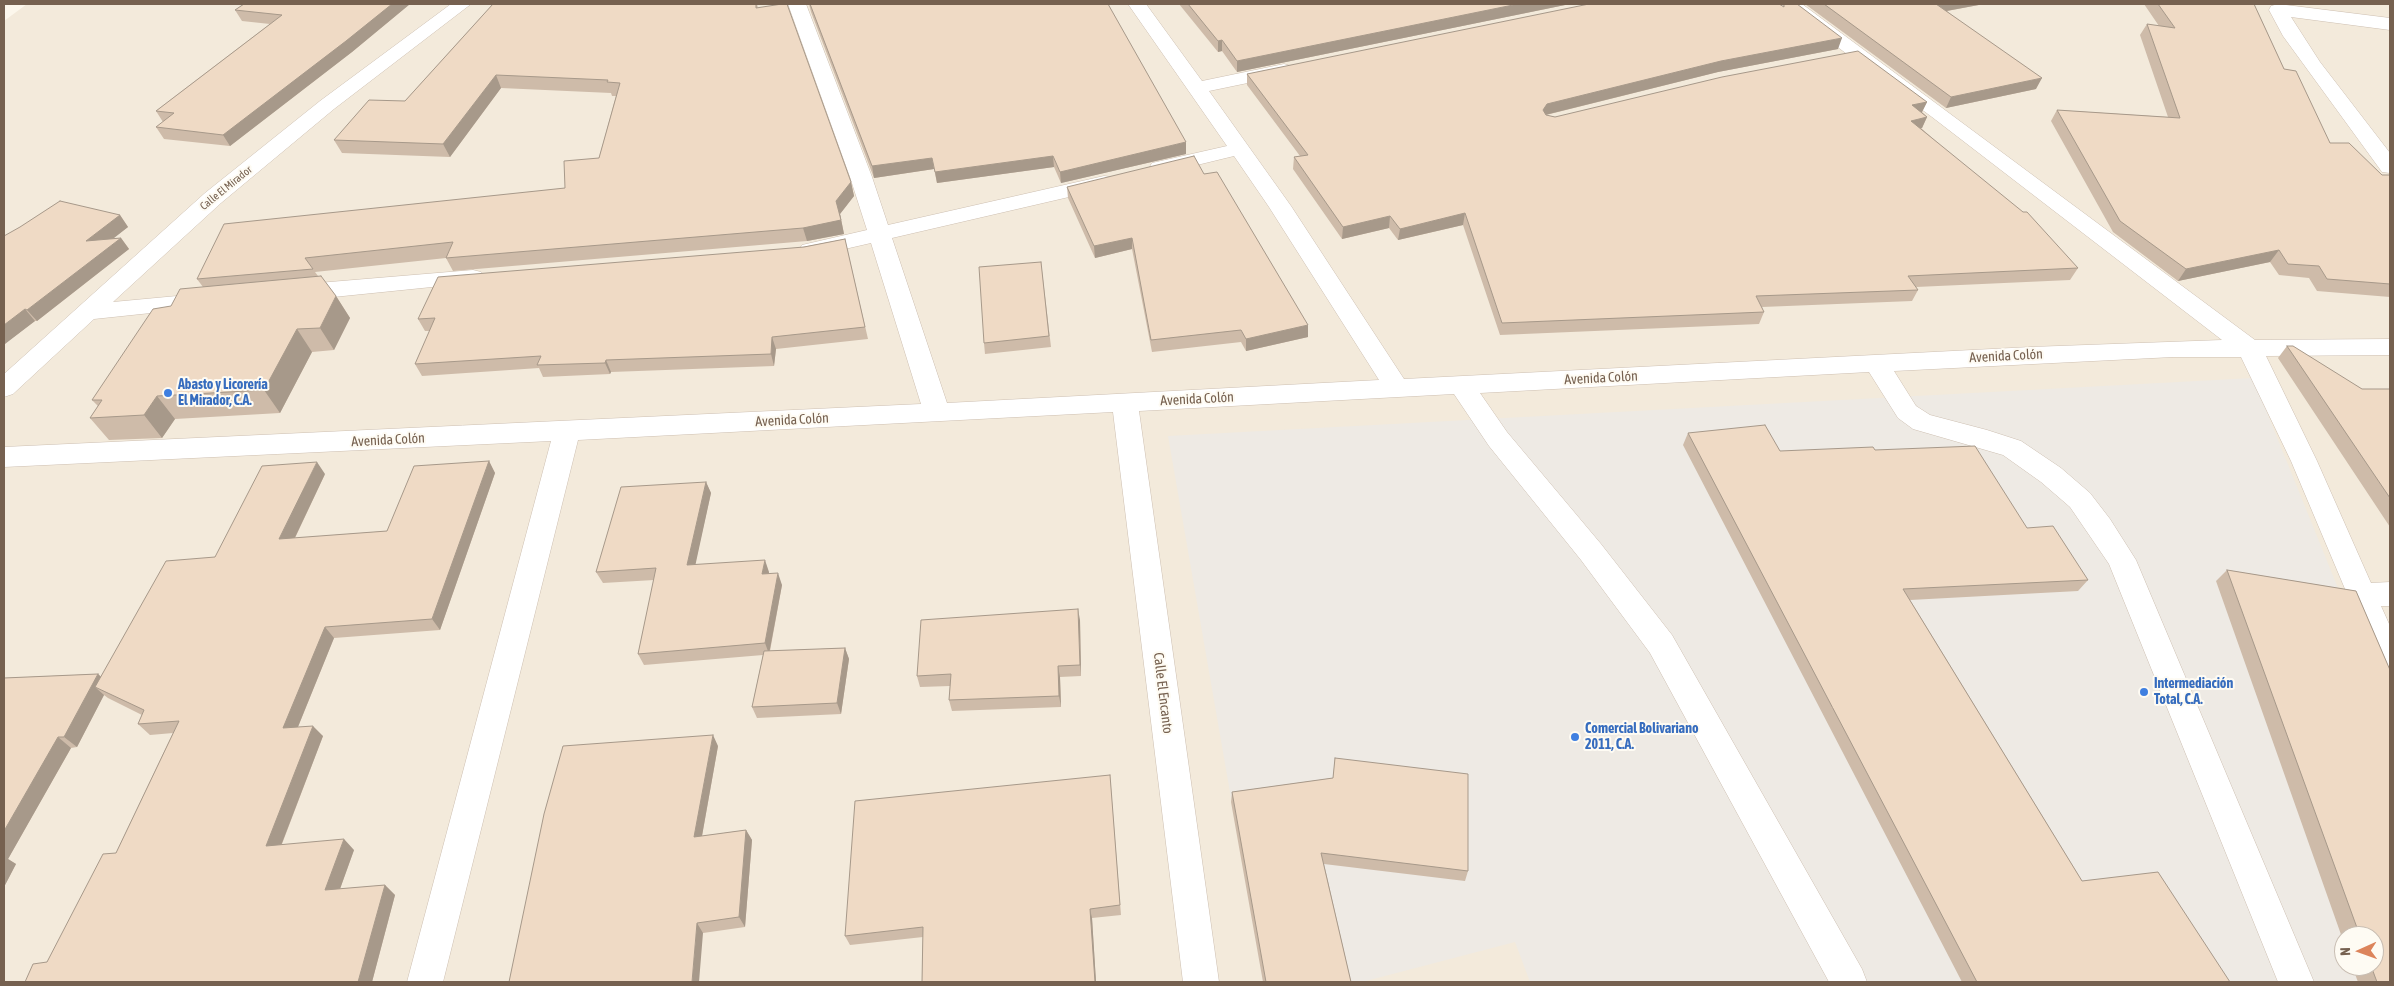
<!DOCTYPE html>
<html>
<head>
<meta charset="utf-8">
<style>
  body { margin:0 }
  #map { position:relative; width:2394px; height:986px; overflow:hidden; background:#fcf7ec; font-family:"Asap Condensed",sans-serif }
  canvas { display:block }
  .frame { position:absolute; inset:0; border:5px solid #766150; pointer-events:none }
  .north { position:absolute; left:2334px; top:926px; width:50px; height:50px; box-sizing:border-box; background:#fefbf3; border:1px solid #c8bdb2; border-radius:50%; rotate:268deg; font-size:14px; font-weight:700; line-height:20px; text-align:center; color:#766150 }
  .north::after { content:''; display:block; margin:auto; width:18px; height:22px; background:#dc845b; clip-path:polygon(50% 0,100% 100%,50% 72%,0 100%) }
</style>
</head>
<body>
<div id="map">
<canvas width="2394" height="986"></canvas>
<div class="frame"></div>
<div class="north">N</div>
</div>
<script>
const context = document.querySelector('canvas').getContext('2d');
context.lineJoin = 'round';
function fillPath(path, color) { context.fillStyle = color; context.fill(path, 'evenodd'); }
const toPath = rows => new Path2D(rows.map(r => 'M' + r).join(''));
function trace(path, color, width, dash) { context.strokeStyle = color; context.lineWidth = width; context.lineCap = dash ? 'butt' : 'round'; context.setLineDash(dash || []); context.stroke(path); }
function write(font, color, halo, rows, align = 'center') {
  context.font = font + ' "Asap Condensed",sans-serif'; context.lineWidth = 4; context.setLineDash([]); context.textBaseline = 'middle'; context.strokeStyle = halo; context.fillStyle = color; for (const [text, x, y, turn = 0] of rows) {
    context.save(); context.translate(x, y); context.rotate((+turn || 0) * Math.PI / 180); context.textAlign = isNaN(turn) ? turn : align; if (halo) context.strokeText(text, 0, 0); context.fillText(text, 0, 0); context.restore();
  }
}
const residential = toPath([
  [27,4,2390,4,2390,982,4,982,4,21],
  [2344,936,2374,936,2374,966,2344,966]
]);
const industrial = toPath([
  [2253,378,2344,603,2390,982,1530,982,1515,942,1362,982,1263,982,1168,436],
  [2344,936,2374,936,2374,966,2344,966]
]);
const minor = toPath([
  [451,4,471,4,334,109,221,203,113,302,209,293,217,296,221,301,217,306,94,319,13,394,4,397,4,374,205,193,320,101,451,4],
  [788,4,806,4,872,177,888,225,1104,176,1112,177,1115,182,1112,187,892,238,947,403,1379,380,1269,207,1234,156,1160,174,1152,173,1149,168,1152,163,1227,146,1128,4,1146,4,1202,81,1284,64,1291,66,1294,70,1291,74,1209,91,1291,206,1404,379,2031,347,2222,340,1932,117,1785,8,1782,4,1802,4,2255,340,2390,339,2390,355,2266,356,2317,461,2371,583,2390,582,2390,606,2381,606,2390,626,2390,673,2379,669,2375,660,2291,461,2241,357,2173,357,1894,371,1916,406,1930,415,1987,430,2021,441,2061,468,2090,493,2110,519,2136,560,2314,982,2278,982,2109,564,2070,507,2041,482,2003,455,1913,429,1898,418,1869,372,1480,393,1507,432,1601,544,1672,635,1862,969,1867,982,1829,982,1650,653,1581,560,1489,446,1454,394,1139,411,1219,982,1183,982,1113,412,578,440,443,982,407,982,551,441,4,467,4,447,921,404,871,243,810,257,802,255,799,250,802,245,867,230,850,177,788,4],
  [2278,4,2390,18,2390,30,2291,17,2320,62,2390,153,2390,173,2382,172,2283,36,2269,10,2271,6,2278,4],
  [473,270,481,272,485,277,481,282,294,301,286,298,282,293,286,288,294,285,473,270]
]);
const wall = toPath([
  [244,4,410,4,352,52,230,146,164,139,156,127,163,122,156,111,270,24,242,21,235,10],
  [493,4,757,4,758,8,851,182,854,196,840,214,844,234,807,241,453,271,446,258,315,272,318,276,336,296,350,318,334,350,312,352,280,413,175,419,162,438,109,440,90,418,98,406,92,400,203,287,197,279,565,188,599,158,616,96,612,96,611,93,501,88,450,157,342,153,334,140,405,101],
  [809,4,1186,154,1061,183,1054,167,937,183,934,169,874,178,811,12],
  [1179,4,1570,4,1237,72,1222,51,1218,52],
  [1784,4,1797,4,1838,49,1718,72,1546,115,1555,117,1927,102,1922,112,1927,117,1922,128,1921,128,2078,268,2070,280,1916,287,1918,290,1912,301,1762,307,1764,312,1759,324,1500,335,1463,225,1398,240,1389,228,1342,239,1293,169,1294,157,1300,156,1247,85,1247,74,1783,6],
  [1805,4,1984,4,1947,11,2036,89,1946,108],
  [2144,4,2254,4,2284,69,2330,143,2382,175,2390,175,2390,297,2317,291,2309,278,2279,275,2270,262,2178,281,2113,232,2051,121,2057,110,2168,117,2140,35,2147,24,2159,26],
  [1204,174,1308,337,1246,351,1241,342,1152,352,1132,249,1095,258,1068,198,1067,187],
  [120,215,128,227,113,238,121,238,129,249,37,321,35,321,4,344,4,236],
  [845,239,868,339,776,349,774,366,611,372,610,374,543,377,539,368,422,376,415,364,430,331,425,331,418,319],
  [1041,262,1051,347,985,354,984,343],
  [2287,346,2362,389,2390,389,2390,527,2278,358],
  [1688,433,1780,451,1875,450,2027,528,2088,580,2078,591,1910,600,2082,881,2230,982,1962,982,1683,445],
  [489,461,495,473,440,630,334,638,298,727,323,736,282,844,354,850,340,889,385,885,395,895,372,982,25,982,47,962,116,853,173,733,150,735,138,724,142,715,108,698,104,695,77,747,71,748,8,859,16,864,4,887,4,678,98,674,101,677,215,557,325,474,295,538,387,531],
  [706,482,711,493,695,564,769,572,769,574,782,585,770,651,845,648,849,659,841,714,757,718,752,707,763,655,644,665,638,654,654,580,603,583,596,572],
  [2227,570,2356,591,2390,670,2390,982,2358,982,2352,966,2374,966,2374,936,2344,936,2344,943,2216,581],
  [1080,620,1081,676,1060,677,1061,707,952,711,949,700,950,686,920,687,917,676],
  [718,746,702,836,746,830,752,840,745,927,703,933,509,982],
  [1335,758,1468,871,1465,881,1324,864,1351,982,1263,982,1231,802,1232,792,1333,778],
  [1110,775,1121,915,1092,918,1096,982,922,982,923,937,850,945,845,936]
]);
const shadedWall = toPath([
  [392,4,410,4,352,52,230,146,223,135],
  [1518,4,1570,4,1237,72,1237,61],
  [1935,4,1984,4,1930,14],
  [1842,38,1838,49,1718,72,1545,115,1543,110,1547,104,1721,61],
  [1222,40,1222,51,1218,52,1218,41],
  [496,75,501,88,450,157,443,144],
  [2042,78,2036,89,1946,108,1951,97],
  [1927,102,1921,114,1912,105],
  [1927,117,1922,128,1906,132,1911,121],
  [1186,142,1186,154,1061,183,1060,172],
  [1053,156,1054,167,937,183,935,172],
  [932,158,934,169,874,178,872,166],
  [851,182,854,196,840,214,844,234,807,241,803,228,836,201],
  [1465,213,1463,225,1398,240,1400,229],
  [120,215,128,227,95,253,86,241],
  [1390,216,1389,228,1342,239,1343,227],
  [121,238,129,249,37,321,27,310],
  [1132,238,1132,249,1095,258,1094,246],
  [2279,250,2270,262,2178,281,2186,269],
  [336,296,350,318,334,350,320,328],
  [25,309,35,321,5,344,4,344,4,325],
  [1308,325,1308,337,1246,351,1246,339],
  [297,329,312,352,280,413,264,390],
  [772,337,776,349,774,366,771,354],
  [606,360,611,372,610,374,605,363],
  [157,396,175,419,162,438,144,415],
  [489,461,495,473,440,630,432,619],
  [317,462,325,474,289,550,279,539],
  [706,482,711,493,693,576,687,565],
  [765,560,769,572,767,586,762,574],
  [778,573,782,585,769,654,765,643],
  [1078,609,1080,620,1081,676,1080,665],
  [325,627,334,638,293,739,283,728],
  [845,648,849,659,841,714,837,703],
  [1058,666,1060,677,1061,707,1059,696],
  [98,674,110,685,95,687,104,695,77,747,64,737],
  [313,726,323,736,277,856,266,846],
  [713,735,718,746,700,847,694,837],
  [58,737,71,748,8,859,16,864,4,887,4,831],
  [746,830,752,840,745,927,739,917],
  [344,839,354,850,336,900,325,890],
  [385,885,395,895,372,982,358,982],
  [1090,909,1092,918,1096,982,1095,982],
  [697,923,703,933,699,982,692,982]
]);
const building = toPath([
  [244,4,392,4,346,41,223,135,156,127,174,113,156,111,282,15,235,10,244,4],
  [493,4,756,4,756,8,782,4,787,4,851,182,836,201,841,220,803,228,446,258,453,242,305,258,313,269,197,279,224,224,565,188,564,161,599,158,620,83,607,82,608,80,496,75,443,144,334,140,369,100,405,101,493,4],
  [810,4,1108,4,1186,142,1060,172,1053,156,935,172,932,158,872,166,810,4],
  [1188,4,1518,4,1237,61,1222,40,1218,41,1188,4],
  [1589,4,1779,4,1784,7,1784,4,1797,4,1842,38,1721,61,1547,104,1543,110,1546,115,1555,117,1722,77,1858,51,1927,102,1912,105,1927,117,1911,121,2023,212,2027,212,2078,268,1908,276,1918,290,1756,296,1764,312,1502,323,1465,213,1400,229,1390,216,1343,227,1294,157,1308,155,1247,74,1589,4],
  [1824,4,1936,4,2042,78,1951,97,1824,4],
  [2158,4,2254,4,2284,69,2296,71,2330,143,2349,143,2382,175,2390,175,2390,284,2327,279,2319,266,2288,264,2279,250,2186,269,2120,221,2057,110,2180,118,2147,24,2175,28,2158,4],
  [1194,156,1204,174,1217,172,1308,325,1246,339,1241,330,1151,340,1132,238,1094,246,1067,187,1194,156],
  [60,201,120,215,86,241,121,238,27,310,25,309,4,325,4,236,20,227,60,201],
  [845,239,865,327,772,337,771,354,606,360,605,363,537,365,541,356,415,364,435,318,418,319,438,277,804,247,845,239],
  [1041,262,1049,336,984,343,979,267,1041,262],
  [321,276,336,296,320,328,297,329,264,390,157,396,144,415,90,418,102,400,92,400,153,309,171,306,180,289,321,276],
  [2287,346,2293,346,2362,389,2390,389,2390,498,2287,346],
  [1765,425,1780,451,1873,447,1875,450,1975,446,2027,528,2053,526,2088,580,1903,589,2082,881,2158,872,2230,982,1977,982,1688,433,1765,425],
  [489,461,432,619,325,627,283,728,313,726,266,846,344,839,325,890,385,885,358,982,25,982,33,964,47,962,103,854,116,853,179,721,138,724,144,710,95,687,166,561,215,557,262,466,317,462,279,539,387,531,414,466,489,461],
  [706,482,687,565,765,560,762,574,778,573,765,643,638,654,656,568,596,572,621,487,706,482],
  [2227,570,2356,591,2390,670,2390,982,2377,982,2371,966,2374,966,2374,936,2360,936,2227,570],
  [1078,609,1080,665,1058,666,1059,696,949,700,951,674,917,676,921,620,1078,609],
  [845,648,837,703,752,707,764,651,845,648],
  [98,674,64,737,58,737,4,831,4,678,98,674],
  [713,735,694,837,746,830,739,917,697,923,692,982,509,982,544,814,563,746,713,735],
  [1335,758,1468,774,1468,871,1321,853,1351,982,1266,982,1232,792,1333,778,1335,758],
  [1110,775,1120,905,1090,909,1095,982,922,982,923,927,845,936,855,801,1110,775]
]);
const markers = [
  [168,393,5,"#3f7fe0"],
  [2144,692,5,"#3f7fe0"],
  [1575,737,5,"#3f7fe0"]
];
const farStreetnames = [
  ["Calle El Mirador",226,188,-39]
];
const streetNames = [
  ["Avenida Colón",2006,356,-3],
  ["Avenida Colón",1601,378,-3],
  ["Avenida Colón",1197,399,-3],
  ["Avenida Colón",792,420,-3],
  ["Avenida Colón",388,440,-3],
  ["Calle El Encanto",1163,693,83]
];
const shopNames = [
  ["Abasto y Licorería",178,385],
  ["El Mirador, C.A.",178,401],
  ["Intermediación",2154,684],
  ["Total, C.A.",2154,700],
  ["Comercial Bolivariano",1585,729],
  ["2011, C.A.",1585,745]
];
fillPath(residential, '#f3eadb');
fillPath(industrial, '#eeeae4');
trace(minor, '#cec0b2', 1);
fillPath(minor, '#fff');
fillPath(wall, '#cebba9');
fillPath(shadedWall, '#a7998a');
fillPath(building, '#efdac5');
trace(building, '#a7998a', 1);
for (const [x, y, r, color] of markers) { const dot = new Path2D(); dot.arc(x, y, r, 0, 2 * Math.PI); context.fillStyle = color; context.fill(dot); trace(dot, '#fefbf3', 2); }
write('11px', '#766150', '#fefbf3', farStreetnames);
write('14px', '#766150', '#fefbf3', streetNames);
write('bold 14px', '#366cbe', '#fefbf3', shopNames, 'left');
</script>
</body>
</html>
